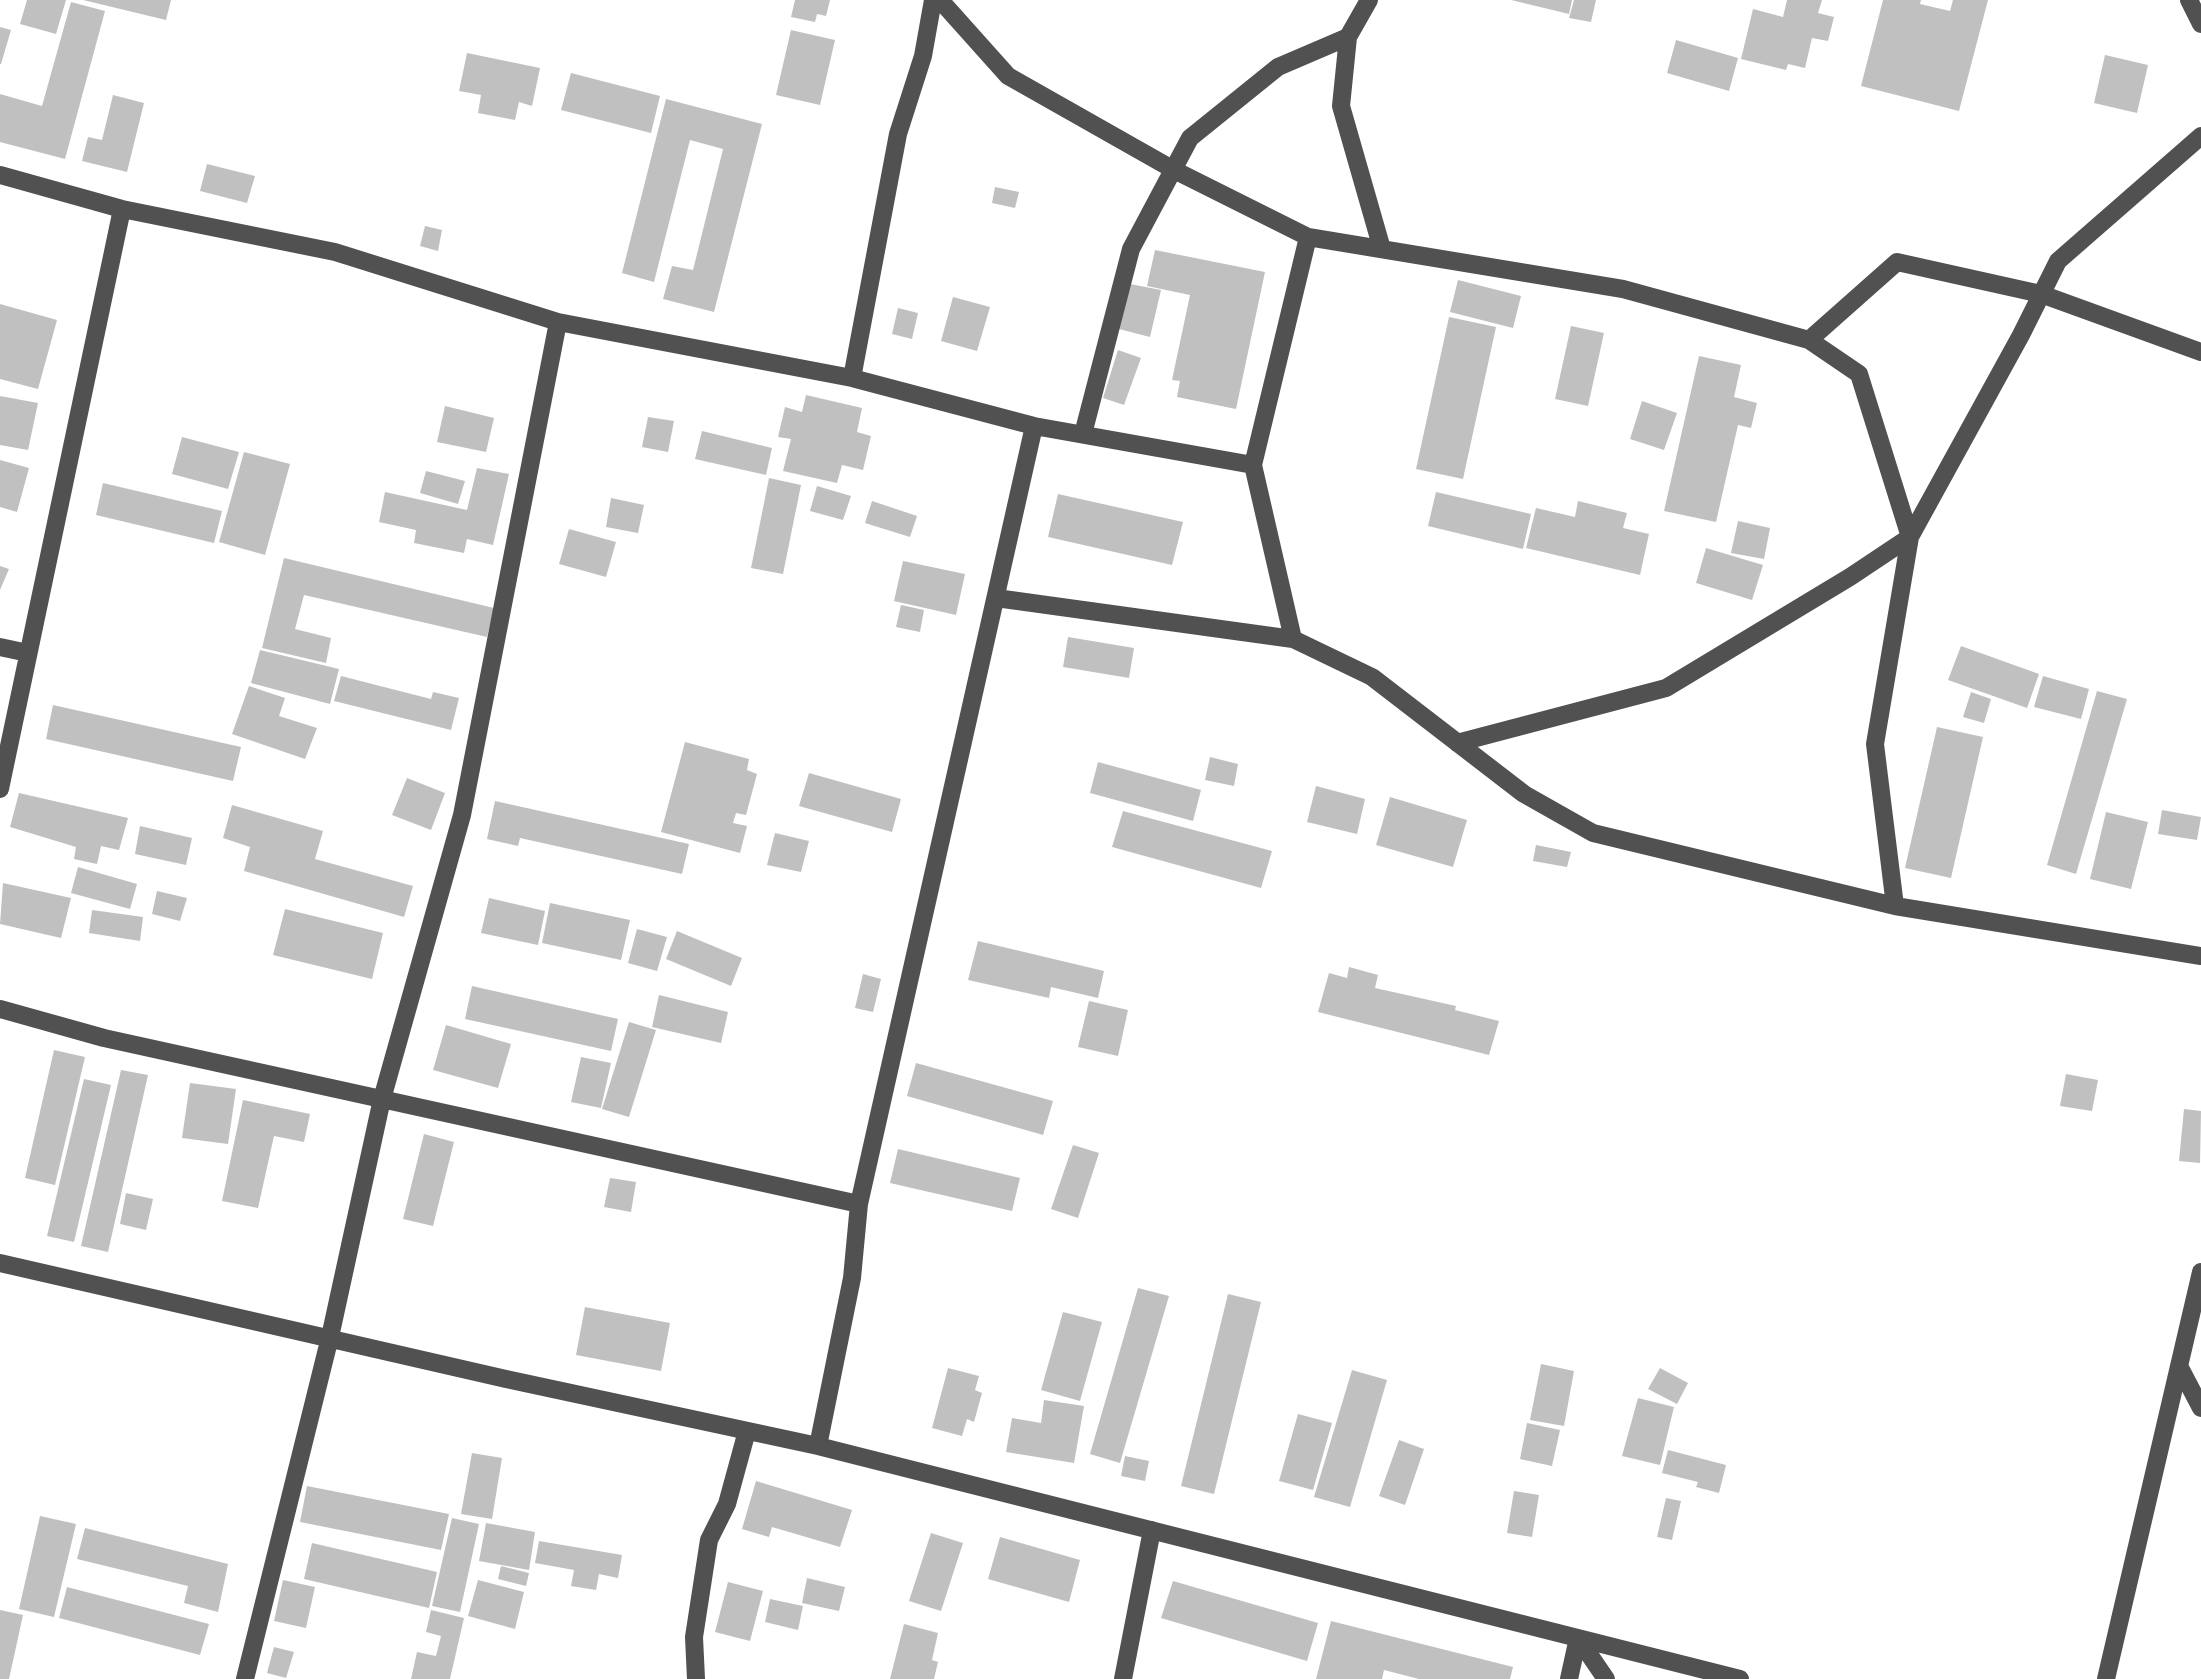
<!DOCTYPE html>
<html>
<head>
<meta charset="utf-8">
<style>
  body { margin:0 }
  canvas { display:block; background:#fff }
</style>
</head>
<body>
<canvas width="2201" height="1679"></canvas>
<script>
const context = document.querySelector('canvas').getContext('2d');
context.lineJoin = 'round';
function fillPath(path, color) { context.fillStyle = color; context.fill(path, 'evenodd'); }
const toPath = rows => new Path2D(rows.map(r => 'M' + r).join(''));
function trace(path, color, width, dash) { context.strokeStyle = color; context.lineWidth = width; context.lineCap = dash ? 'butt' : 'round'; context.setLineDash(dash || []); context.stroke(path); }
const building = toPath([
  [27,0,66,0,56,34,20,24],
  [83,0,171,0,166,20],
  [795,0,830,0,826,16,817,14,815,22,791,17],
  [1511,0,1572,0,1569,14],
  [1574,0,1596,0,1591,22,1569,18],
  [1787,0,1822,0,1818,13,1834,17,1828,41,1812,38,1805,68,1788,64,1786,70,1741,59,1753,9,1783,17],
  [1883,0,1921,0,1920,4,1950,11,1953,0,1988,0,1959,111,1861,86],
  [71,2,105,11,65,159,0,142,0,94,42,106],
  [0,27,11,30,1,64,0,64],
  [791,30,835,40,820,105,776,95],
  [1676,40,1738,58,1729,91,1667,73],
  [467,53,540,68,532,106,519,102,515,120,478,113,481,95,459,91],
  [2105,55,2148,65,2137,113,2094,103],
  [571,73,660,96,651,133,561,110],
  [113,95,144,103,127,172,82,161,88,137,102,140],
  [666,99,762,124,714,312,663,299,672,266,693,270,723,149,690,140,654,282,622,273],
  [207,164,255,176,247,203,200,191],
  [995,187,1019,192,1015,208,992,203],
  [425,226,442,230,438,251,420,246],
  [1155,250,1265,272,1236,409,1177,397,1180,381,1172,380,1190,295,1147,286],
  [1458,280,1521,296,1513,328,1450,312],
  [1130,284,1161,290,1150,337,1119,329],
  [953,297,990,307,977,351,941,341],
  [0,304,57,320,38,389,0,379],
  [898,308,918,313,912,339,892,334],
  [1449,317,1496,327,1463,479,1416,469],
  [1571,326,1604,333,1588,406,1555,399],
  [1118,350,1141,358,1124,405,1103,398],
  [1699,356,1741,365,1734,397,1757,403,1751,428,1738,425,1716,522,1664,511],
  [806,395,862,408,857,432,871,436,863,470,842,465,837,483,783,471,791,439,778,437,785,407,802,412],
  [0,396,38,403,28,450,0,445],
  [1642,401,1677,413,1664,450,1630,439],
  [445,406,494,418,486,452,437,442],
  [648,417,674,421,668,452,642,447],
  [702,431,772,448,766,475,695,459],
  [182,437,239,452,228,489,172,474],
  [244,452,290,464,265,555,219,542],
  [0,460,29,468,17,512,0,507],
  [477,468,509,474,493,545,467,539,464,553,414,543,416,530,379,522,385,492,467,510],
  [426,471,465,481,458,504,420,493],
  [769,478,801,485,783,574,751,568],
  [103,483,222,511,214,543,96,515],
  [817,486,851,496,843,520,810,511],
  [1436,492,1531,514,1523,549,1428,526],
  [1058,494,1183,522,1172,565,1048,537],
  [611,498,644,505,638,533,606,527],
  [872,501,917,516,910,537,865,523],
  [1578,501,1627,513,1623,528,1649,534,1640,575,1526,548,1536,508,1575,517],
  [1738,521,1770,528,1764,559,1731,553],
  [569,529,616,542,606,577,559,564],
  [1706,548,1763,565,1752,600,1696,583],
  [284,558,494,608,487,637,304,595,295,629,331,638,326,663,262,648],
  [903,561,965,574,956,615,894,601],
  [0,566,9,569,0,590],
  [901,605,924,610,920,632,896,627],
  [1068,637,1134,648,1129,678,1063,667],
  [1961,646,2039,674,2027,708,1948,680],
  [260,650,339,669,330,704,251,683],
  [341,676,431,699,433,692,459,698,451,730,334,701],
  [2043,676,2089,689,2081,719,2034,707],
  [249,686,285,698,279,716,317,728,305,759,232,734],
  [2097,691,2127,699,2076,874,2047,865],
  [1971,692,1991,699,1984,723,1963,717],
  [53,705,241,747,233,781,46,739],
  [1937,727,1983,737,1951,878,1905,868],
  [685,742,749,759,747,770,757,774,746,815,736,813,733,823,747,826,740,853,661,832],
  [1210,757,1238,764,1234,786,1205,780],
  [1098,762,1201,790,1193,821,1090,793],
  [809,773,901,799,892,832,799,806],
  [407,778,445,793,431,830,392,815],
  [1316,786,1365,799,1357,834,1307,822],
  [19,793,128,818,119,850,101,846,97,864,74,859,76,847,10,827],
  [1390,797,1467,820,1453,867,1376,845],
  [495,801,689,844,682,874,520,838,518,846,487,839],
  [232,805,323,831,315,859,413,886,404,917,244,871,250,847,223,838],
  [2162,810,2201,817,2197,840,2158,834],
  [1123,811,1272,851,1261,888,1112,847],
  [2106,812,2148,822,2131,889,2090,879],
  [140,826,192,838,186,865,135,854],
  [775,833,809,841,801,872,767,865],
  [1536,845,1571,852,1567,867,1533,861],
  [78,867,137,884,130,909,71,893],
  [3,883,71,898,61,938,0,924],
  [157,891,187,898,180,921,152,914],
  [489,898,545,911,538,945,481,933],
  [550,903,630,920,621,960,542,943],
  [285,909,383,933,372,979,273,955],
  [92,910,143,917,140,941,89,933],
  [637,929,667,937,657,971,628,963],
  [677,931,742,958,731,986,666,959],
  [978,941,1104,971,1098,998,1051,987,1049,998,968,980],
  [1349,967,1378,975,1375,988,1456,1006,1455,1010,1499,1021,1489,1055,1318,1012,1329,973,1347,978],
  [863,974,881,979,873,1012,855,1008],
  [472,986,618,1019,611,1051,465,1019],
  [659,995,728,1012,721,1043,652,1027],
  [1089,1001,1128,1010,1118,1056,1078,1047],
  [629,1022,656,1030,629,1117,602,1109],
  [446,1025,511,1044,498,1088,433,1070],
  [54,1050,85,1057,55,1185,25,1178],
  [581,1057,611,1063,601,1108,571,1102],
  [916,1063,1053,1101,1043,1135,907,1096],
  [121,1070,148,1075,108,1252,81,1246],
  [2066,1074,2098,1080,2092,1111,2060,1106],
  [84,1079,111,1085,74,1242,47,1236],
  [190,1083,236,1089,228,1144,182,1138],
  [243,1100,310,1114,304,1142,274,1136,258,1208,222,1201],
  [2184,1109,2201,1111,2200,1163,2179,1161],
  [424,1134,454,1142,433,1226,403,1219],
  [1073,1145,1099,1153,1078,1218,1051,1209],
  [898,1149,1020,1178,1012,1211,890,1183],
  [610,1178,636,1182,631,1212,604,1207],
  [126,1193,153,1199,146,1230,120,1224],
  [1138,1288,1169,1296,1120,1463,1090,1454],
  [1228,1294,1261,1302,1214,1494,1181,1486],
  [585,1307,670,1323,661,1371,576,1355],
  [1063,1312,1102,1322,1080,1401,1041,1390],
  [1541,1364,1574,1371,1564,1426,1530,1420],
  [948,1368,979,1376,975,1390,982,1393,974,1422,967,1419,962,1436,932,1428],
  [1660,1368,1688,1383,1677,1404,1648,1389],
  [1352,1370,1387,1380,1350,1507,1314,1497],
  [1638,1398,1674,1407,1660,1465,1622,1456],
  [1044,1400,1084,1406,1074,1463,1006,1452,1012,1418,1041,1423],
  [1298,1414,1332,1423,1313,1490,1279,1481],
  [1527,1423,1560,1430,1552,1466,1520,1459],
  [1399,1440,1424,1449,1405,1505,1379,1496],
  [1668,1450,1726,1465,1719,1493,1696,1487,1698,1482,1662,1473],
  [472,1453,502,1458,492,1519,461,1514],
  [1125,1456,1149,1461,1145,1481,1121,1476],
  [756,1481,852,1510,840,1547,772,1527,769,1537,742,1529],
  [307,1486,449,1514,441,1550,300,1522],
  [1514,1491,1539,1495,1532,1537,1507,1533],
  [1666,1498,1681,1501,1672,1540,1657,1537],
  [40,1516,76,1524,54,1617,19,1609],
  [452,1518,479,1524,460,1612,432,1606],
  [486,1523,535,1532,529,1570,479,1561],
  [85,1528,228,1564,218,1612,184,1603,188,1586,77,1559],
  [931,1533,963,1543,941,1611,909,1601],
  [1000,1537,1080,1560,1069,1602,988,1579],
  [539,1541,622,1555,618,1578,599,1574,596,1590,571,1586,574,1570,535,1563],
  [312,1543,437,1572,429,1608,304,1579],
  [501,1566,529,1573,526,1586,498,1579],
  [807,1578,845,1587,839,1611,802,1603],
  [283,1580,315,1587,306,1628,274,1621],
  [478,1580,524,1592,515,1629,468,1616],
  [1173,1581,1318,1623,1307,1661,1161,1618],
  [728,1582,763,1591,750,1641,715,1632],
  [67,1587,209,1624,200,1655,59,1618],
  [770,1599,803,1606,798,1630,765,1622],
  [0,1610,23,1615,9,1679,0,1679],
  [431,1610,464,1618,450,1679,411,1679,417,1652,436,1656,441,1636,426,1632],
  [1331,1621,1513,1667,1510,1679,1419,1679,1384,1670,1382,1679,1316,1679],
  [904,1624,938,1633,932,1660,938,1662,934,1679,890,1679],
  [274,1647,294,1652,286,1678,267,1673]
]);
const minor = toPath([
  [940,0,1008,76,1174,170,1308,237,1623,289,1809,340,1859,374,1910,537,1875,744,1895,906],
  [1369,0,1348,37,1341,106,1382,249],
  [2189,0,2201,24],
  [0,175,122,209,335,252,558,322,852,378,1034,426,1253,465],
  [1308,237,1253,465,1293,639,1372,677,1524,794,1593,833,1895,906,2201,956],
  [1809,340,1897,262,2041,294,2201,352],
  [852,378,898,134,923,56,933,0],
  [1083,434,1131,249,1190,138,1278,67,1348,37],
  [996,598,1293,639],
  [0,647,28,653],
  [1457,743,1666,688,1850,577,1910,537,2021,335,2058,261,2201,136],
  [0,789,122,209],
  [0,1009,104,1038,859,1204],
  [0,1263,506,1379,818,1446,1740,1679],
  [2179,1366,2201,1408],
  [818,1446,852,1278,859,1204,1034,426],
  [1578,1638,1606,1679],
  [245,1679,330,1337,382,1099,462,815,558,322],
  [696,1679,694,1637,709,1540,727,1504,747,1431],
  [1123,1679,1152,1530],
  [1569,1679,1578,1638],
  [2106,1679,2201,1272]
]);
fillPath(building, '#c0c0c0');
trace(minor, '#515151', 18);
</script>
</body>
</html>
